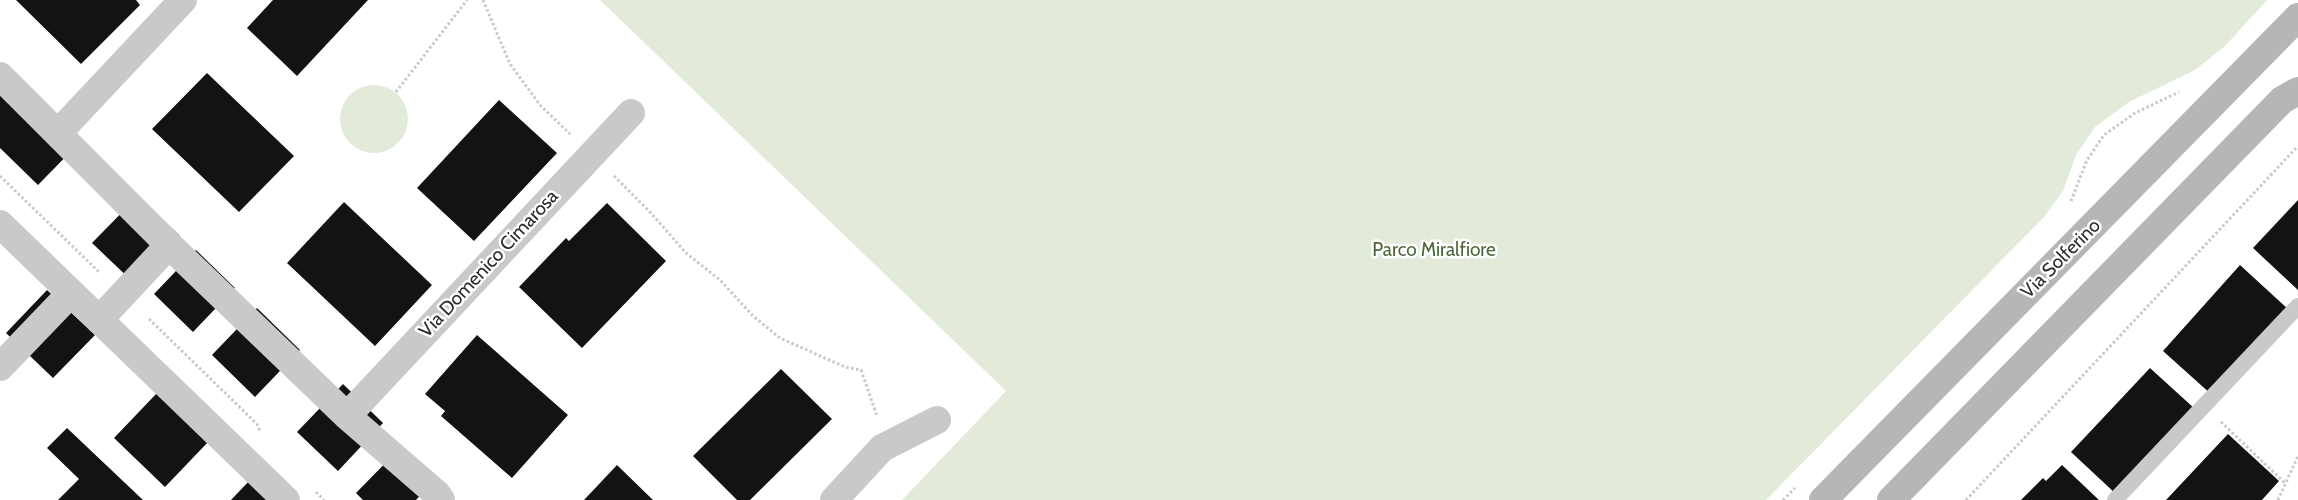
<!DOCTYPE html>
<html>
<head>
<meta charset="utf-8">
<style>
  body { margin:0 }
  canvas { display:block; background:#fff }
</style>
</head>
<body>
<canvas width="2298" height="500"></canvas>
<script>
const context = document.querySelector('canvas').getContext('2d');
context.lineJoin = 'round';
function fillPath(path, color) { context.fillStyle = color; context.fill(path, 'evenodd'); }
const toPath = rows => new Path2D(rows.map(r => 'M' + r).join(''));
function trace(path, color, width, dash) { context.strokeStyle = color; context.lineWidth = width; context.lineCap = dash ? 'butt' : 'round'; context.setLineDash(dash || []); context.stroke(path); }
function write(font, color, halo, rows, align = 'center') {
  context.font = font + ' Cabin,sans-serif'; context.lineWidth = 5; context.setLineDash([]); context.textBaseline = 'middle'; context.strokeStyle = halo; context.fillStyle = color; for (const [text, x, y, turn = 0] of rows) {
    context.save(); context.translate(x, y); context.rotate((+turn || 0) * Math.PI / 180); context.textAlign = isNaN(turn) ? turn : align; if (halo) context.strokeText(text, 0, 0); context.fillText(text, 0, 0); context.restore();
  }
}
const green = toPath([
  [600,0,2267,0,2225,46,2195,70,2129,102,2095,127,2076,155,2063,191,2044,217,1766,500,902,500,1006,391],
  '340 119a34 34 0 1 1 68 0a34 34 0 1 1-68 0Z'
]);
const building = toPath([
  [16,0,136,0,140,5,81,64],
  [273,0,368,0,297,76,247,28],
  [207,73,294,156,239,212,152,129],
  [0,75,82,140,38,185,0,148],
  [499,100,557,153,474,241,417,188],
  [138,196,180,236,134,283,92,243],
  [2298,200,2298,290,2253,248],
  [344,202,432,285,375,346,287,263],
  [607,203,666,261,582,348,519,287,566,238,569,241],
  [196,250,235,288,193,332,154,294],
  [2240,265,2289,310,2212,395,2163,351],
  [47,290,95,335,53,378,6,333],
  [257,308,300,350,255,397,212,355],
  [477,335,568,415,512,478,441,416,445,411,425,394],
  [2150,368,2195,409,2116,494,2071,452],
  [781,369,832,419,750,500,737,500,693,456],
  [343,384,383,423,338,471,297,432],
  [157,393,209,441,165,487,114,438],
  [67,428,143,500,58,500,79,479,47,448],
  [2228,434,2279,481,2262,500,2166,500],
  [401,447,435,480,416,500,363,500,356,493],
  [617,465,653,500,584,500],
  [2062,465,2099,500,2021,500,2043,478,2046,481],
  [251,479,273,500,231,500]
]);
const path = toPath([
  [483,0,510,64,540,105,570,134],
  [396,92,467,0],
  [0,176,100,273],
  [614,176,650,212,686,253,720,280,753,316,780,338,845,367,861,370,877,416],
  [2071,201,2087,160,2104,135,2135,113,2179,92],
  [149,319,257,424,260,431],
  [2221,422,2286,484],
  [316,492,324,500],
  [1783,500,1795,488],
  [1966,500,2298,146],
  [2278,500,2298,456]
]);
const service = toPath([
  [2115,500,2298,306]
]);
const minor = toPath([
  [0,76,169,245,347,416,437,494,441,500],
  [58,133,183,0],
  [0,224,286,500],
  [99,320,169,245],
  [0,367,71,293],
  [347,416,631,113],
  [834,500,882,448,937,420]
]);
const secondary = toPath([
  [1823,500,2298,17],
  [1891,500,2282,100,2298,91]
]);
const parkNames = [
  ["Parco Miralfiore",1434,250]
];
const streetNames = [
  ["Via Solferino",2061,259,-45],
  ["Via Domenico Cimarosa",489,264,-47]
];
fillPath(green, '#e2ebd9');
fillPath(building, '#131313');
trace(path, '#c9c9c9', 3, [2.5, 2.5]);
trace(service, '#c9c9c9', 16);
trace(minor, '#c9c9c9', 28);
trace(secondary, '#b6b6b6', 28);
write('19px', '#4e6939', '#fff', parkNames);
write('19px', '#2c2c2c', '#fff', streetNames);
</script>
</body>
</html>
